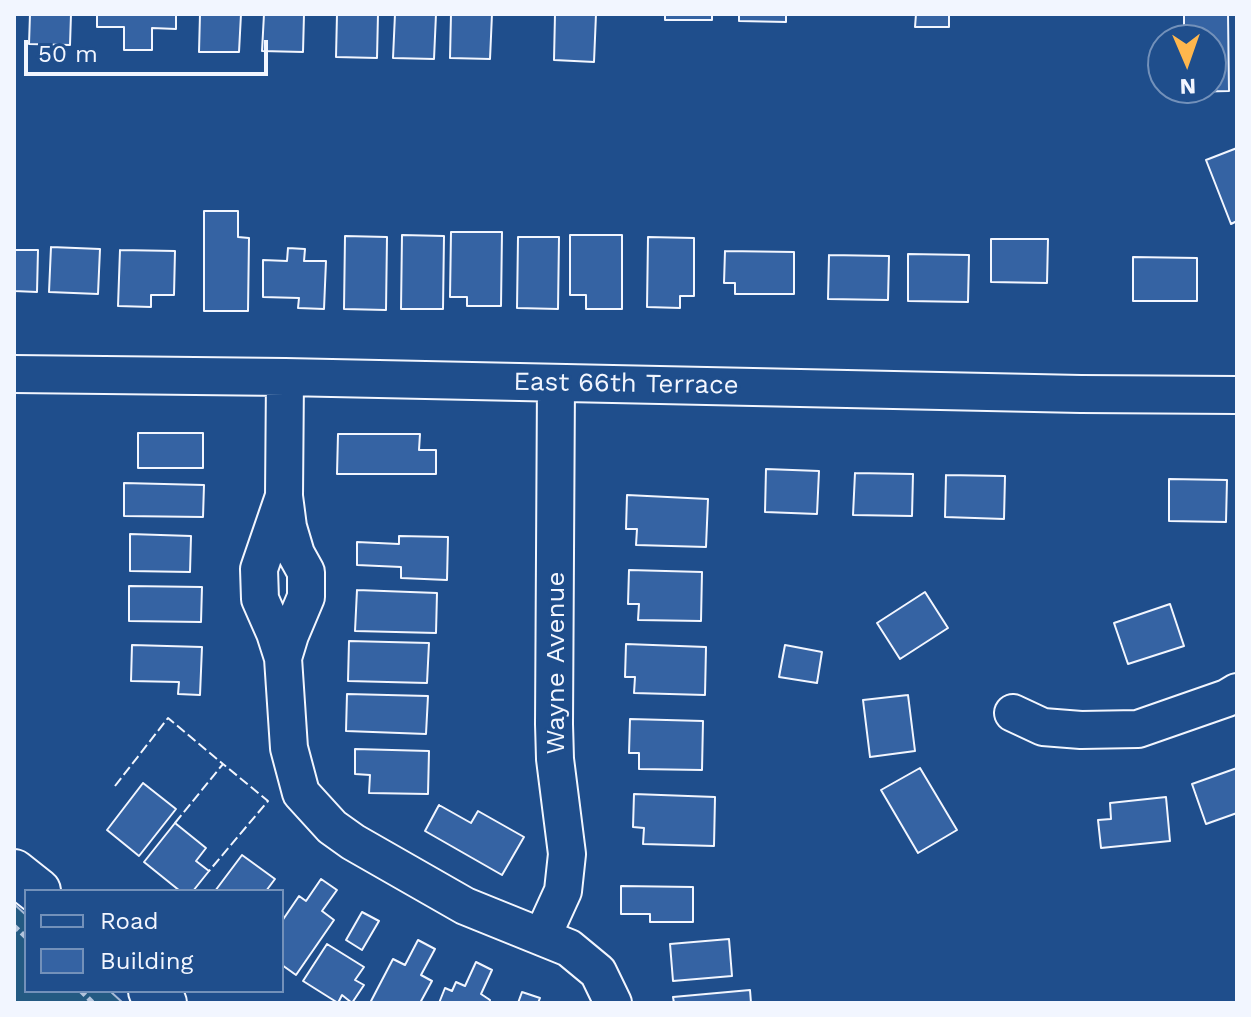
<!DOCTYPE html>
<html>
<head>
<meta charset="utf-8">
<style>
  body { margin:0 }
  #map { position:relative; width:1251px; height:1017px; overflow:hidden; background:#1f4e8c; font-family:"Work Sans",sans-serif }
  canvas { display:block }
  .frame { position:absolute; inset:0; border:16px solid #f2f6ff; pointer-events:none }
  .legend { position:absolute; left:24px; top:889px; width:260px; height:104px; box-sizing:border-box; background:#1f4e8c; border:2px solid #7391ba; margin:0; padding:10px 14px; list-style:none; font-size:24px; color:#f2f6ff }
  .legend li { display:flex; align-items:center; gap:16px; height:40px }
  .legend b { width:40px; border:2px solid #7391ba }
  .north { position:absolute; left:1147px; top:24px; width:80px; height:80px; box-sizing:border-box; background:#1f4e8c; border:2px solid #7391ba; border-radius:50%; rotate:178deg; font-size:22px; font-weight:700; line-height:32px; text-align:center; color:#f2f6ff }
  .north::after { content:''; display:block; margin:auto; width:28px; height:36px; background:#ffb74d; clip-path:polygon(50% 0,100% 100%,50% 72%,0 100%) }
  .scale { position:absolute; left:24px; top:40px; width:244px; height:36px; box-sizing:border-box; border:4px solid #f2f6ff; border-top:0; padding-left:10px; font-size:24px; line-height:28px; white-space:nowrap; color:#f2f6ff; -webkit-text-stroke:6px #1f4e8c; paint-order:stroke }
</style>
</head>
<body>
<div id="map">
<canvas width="1251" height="1017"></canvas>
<div class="frame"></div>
<ul class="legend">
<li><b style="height:10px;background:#1f4e8c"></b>Road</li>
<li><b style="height:22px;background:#3563a3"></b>Building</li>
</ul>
<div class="north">N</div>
<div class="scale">50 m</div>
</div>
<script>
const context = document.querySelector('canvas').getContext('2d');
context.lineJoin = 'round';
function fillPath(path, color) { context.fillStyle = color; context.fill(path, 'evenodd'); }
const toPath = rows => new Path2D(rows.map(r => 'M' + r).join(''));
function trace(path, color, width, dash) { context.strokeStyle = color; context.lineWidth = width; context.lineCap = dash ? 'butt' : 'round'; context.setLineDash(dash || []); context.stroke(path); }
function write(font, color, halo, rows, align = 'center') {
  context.font = font + ' "Work Sans",sans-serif'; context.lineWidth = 6; context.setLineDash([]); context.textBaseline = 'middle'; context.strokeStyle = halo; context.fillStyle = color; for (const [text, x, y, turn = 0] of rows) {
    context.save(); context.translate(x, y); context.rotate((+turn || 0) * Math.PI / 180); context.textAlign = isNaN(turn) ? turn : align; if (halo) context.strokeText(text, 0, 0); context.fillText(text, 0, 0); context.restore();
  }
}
const green = toPath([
  [14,904,26,915,26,991,110,991,123,1003,14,1003,14,904]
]);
const building = toPath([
  [30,14,71,14,70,45,29,44,30,14],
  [97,14,176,14,176,29,152,28,152,50,124,50,124,27,97,27,97,14],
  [200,14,241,14,239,52,199,52,200,14],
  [264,14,304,14,303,52,262,51,264,14],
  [337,14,378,14,377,58,336,57,337,14],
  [395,14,436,14,434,59,393,58,395,14],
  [451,14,492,14,490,59,450,58,451,14],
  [555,14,596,14,594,62,554,60,555,14],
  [665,14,712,14,712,20,665,20,665,14],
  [739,14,786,14,786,22,739,21,739,14],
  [916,14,949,14,949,27,915,27,916,14],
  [1184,14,1228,14,1229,91,1185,92,1185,88,1211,88,1211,40,1184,40,1184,14],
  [1237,148,1237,221,1231,224,1206,160,1237,148],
  [204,211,238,211,238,237,249,238,248,311,204,311,204,211],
  [451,232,502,232,501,306,467,306,467,297,450,297,451,232],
  [402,235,444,236,443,309,401,309,402,235],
  [570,235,622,235,622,309,586,309,586,295,570,295,570,235],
  [345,236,387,237,386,310,344,309,345,236],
  [518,237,559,237,558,309,517,308,518,237],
  [648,237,694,238,694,296,680,296,680,308,647,307,648,237],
  [991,239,1048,239,1047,283,991,282,991,239],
  [51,247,100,249,98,294,49,292,51,247],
  [288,248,305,249,304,261,326,261,324,309,298,308,299,298,263,297,263,260,287,261,288,248],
  [14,250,38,250,37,292,14,291,14,250],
  [120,250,175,251,174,295,151,295,151,307,118,306,120,250],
  [725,251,794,252,794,294,735,294,735,283,724,283,725,251],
  [908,254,969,255,968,302,908,301,908,254],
  [829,255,889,256,888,300,828,299,829,255],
  [1133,257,1197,258,1197,301,1133,301,1133,257],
  [138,433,203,433,203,468,138,468,138,433],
  [338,434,420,434,419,450,436,450,436,474,337,474,338,434],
  [766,469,819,471,817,514,765,512,766,469],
  [855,473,913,474,912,516,853,515,855,473],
  [946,475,1005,476,1004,519,945,517,946,475],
  [1169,479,1227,480,1226,522,1169,521,1169,479],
  [124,483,204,485,203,517,124,516,124,483],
  [627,495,708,499,706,547,636,545,637,529,626,529,627,495],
  [130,534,191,536,190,572,130,571,130,534],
  [399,536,448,537,447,580,401,578,401,567,357,565,357,542,399,544,399,536],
  [629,570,702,572,701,621,638,620,639,604,628,604,629,570],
  [129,586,202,587,201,622,129,621,129,586],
  [357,590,437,593,436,633,355,631,357,590],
  [925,592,948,628,900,659,877,623,925,592],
  [1170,604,1184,646,1128,664,1114,623,1170,604],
  [349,641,429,643,427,683,348,681,349,641],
  [626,644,706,647,705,695,634,693,635,677,625,677,626,644],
  [132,645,202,647,200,695,178,694,179,682,131,681,132,645],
  [785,645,822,652,817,683,779,677,785,645],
  [347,694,428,696,426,734,346,731,347,694],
  [908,695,915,751,870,757,863,700,908,695],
  [630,719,703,721,702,770,639,769,639,753,629,753,630,719],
  [355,749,429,751,428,794,369,793,370,775,355,774,355,749],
  [920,768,957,830,918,853,881,790,920,768],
  [1237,768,1237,813,1206,824,1192,784,1237,768],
  [143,783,176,809,139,856,107,830,143,783],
  [634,794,715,797,714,846,643,844,644,828,633,827,634,794],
  [1166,797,1170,841,1101,848,1098,820,1111,819,1110,803,1166,797],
  [439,805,471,823,478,811,524,837,502,875,425,831,439,805],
  [175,823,206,848,196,861,209,871,193,891,180,891,144,862,175,823],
  [242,855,275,879,266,891,215,891,242,855],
  [321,879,337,890,322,911,334,920,296,975,282,965,282,921,299,896,306,901,321,879],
  [621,886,693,887,693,922,650,922,650,914,621,914,621,886],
  [362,912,379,921,362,950,346,940,362,912],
  [729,939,732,976,673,981,670,944,729,939],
  [418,940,435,949,421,975,432,981,420,1003,370,1003,393,959,405,965,418,940],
  [327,944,364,967,355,980,364,985,352,1003,342,995,338,1003,303,981,327,944],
  [476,962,492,970,481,994,490,1000,489,1003,439,1003,445,988,452,991,456,982,465,986,476,962],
  [750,990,751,1003,674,1003,673,997,750,990],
  [522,992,540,998,538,1003,518,1003,522,992]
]);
const path = toPath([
  [14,926,26,937],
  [81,991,93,1003]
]);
const minor = toPath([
  [14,374,285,377,1081,394,1237,395],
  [284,496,259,569,260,599,275,633,283,658,289,748,301,793,332,827,353,842,465,906,569,948,598,972,613,1003],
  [283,658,290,635,306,597,306,572,296,554,288,527,284,496,285,377],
  [1013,713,1043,727,1081,730,1138,729,1227,698,1237,692],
  [542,937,563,891,567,854,555,759,554,724,556,383]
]);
const major = toPath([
  [14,872,38,891],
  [151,991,164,1003]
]);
const fence = toPath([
  [115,786,168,718,223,764],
  [175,823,223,764,268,801,209,871]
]);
const streetNames = [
  ["East 66th Terrace",626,384,1],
  ["Wayne Avenue",556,663,-90]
];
fillPath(green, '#245a82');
trace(green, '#a8bbd7', 2);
fillPath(building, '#3563a3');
trace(building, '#f2f6ff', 2);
trace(minor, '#f2f6ff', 40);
trace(major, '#f2f6ff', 48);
trace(path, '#b3c4dc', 5, [6, 4]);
trace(minor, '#1f4e8c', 36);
trace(major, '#1f4e8c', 44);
trace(fence, '#f2f6ff', 2, [10, 4]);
write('26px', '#f2f6ff', '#1f4e8c', streetNames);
</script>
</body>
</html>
